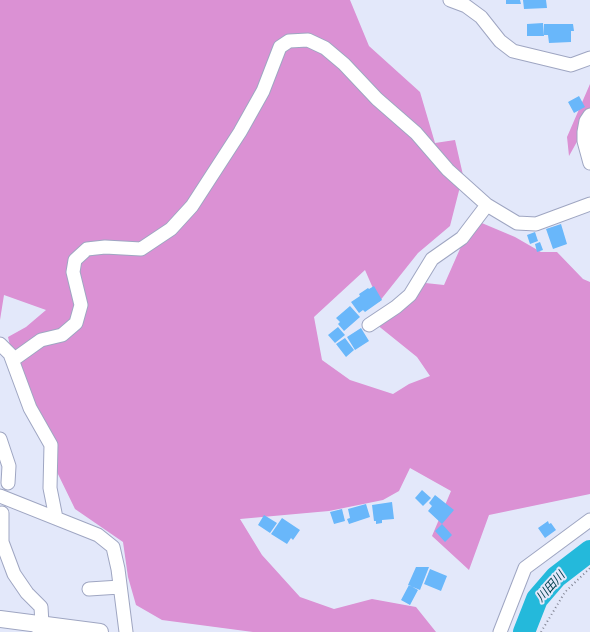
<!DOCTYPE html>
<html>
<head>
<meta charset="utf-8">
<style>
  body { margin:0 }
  canvas { display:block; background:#e3e8fa }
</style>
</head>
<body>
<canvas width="590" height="632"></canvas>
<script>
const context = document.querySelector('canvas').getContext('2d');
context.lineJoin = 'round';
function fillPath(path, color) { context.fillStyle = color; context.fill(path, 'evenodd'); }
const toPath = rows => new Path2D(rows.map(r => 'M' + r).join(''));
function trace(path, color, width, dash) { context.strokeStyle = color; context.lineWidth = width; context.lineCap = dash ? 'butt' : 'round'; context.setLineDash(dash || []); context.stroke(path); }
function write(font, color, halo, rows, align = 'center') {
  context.font = font + ' "DM Sans","Noto Sans JP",sans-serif'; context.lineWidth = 4; context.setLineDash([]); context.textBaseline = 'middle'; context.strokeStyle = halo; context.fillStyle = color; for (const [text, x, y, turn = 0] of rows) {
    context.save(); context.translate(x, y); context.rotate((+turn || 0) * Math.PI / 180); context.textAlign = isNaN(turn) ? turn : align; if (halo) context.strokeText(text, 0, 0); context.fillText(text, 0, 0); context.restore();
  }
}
const forest = toPath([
  [0,0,350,0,369,46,420,92,435,143,455,140,463,175,450,226,418,253,379,302,365,270,314,317,322,360,350,380,393,394,409,384,430,376,417,357,376,324,416,282,444,285,463,242,477,221,515,237,541,252,557,252,583,279,590,282,590,494,489,515,469,570,432,536,451,491,410,468,399,491,383,500,329,511,240,519,262,555,300,597,334,609,372,599,416,607,436,632,253,632,162,620,136,605,128,577,123,542,75,509,56,470,18,380,8,337,26,327,46,310,4,295,0,320],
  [590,84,590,122,588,122,569,156,567,137]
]);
const river = toPath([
  [524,632,537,599,556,577,590,551]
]);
const building = toPath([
  [506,0,520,0,521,4,506,4],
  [523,0,546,0,547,8,524,9],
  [543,23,544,36,527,36,527,24],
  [544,24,573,24,574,31,571,31,571,42,549,43,548,35,544,35],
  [579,96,585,107,574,113,568,102],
  [561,224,567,244,553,249,546,229],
  [535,232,538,241,530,244,527,235],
  [540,242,543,250,537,252,535,244],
  [374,286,382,300,365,312,363,310,359,313,351,302,360,296,359,294,368,288,369,289],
  [350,306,360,317,344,331,338,324,340,322,336,318],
  [338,327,345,335,335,343,328,335],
  [361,328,369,341,355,350,347,337],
  [345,338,354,350,346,357,336,344],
  [422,490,431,498,423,506,415,498],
  [435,495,454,510,442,524,428,511,432,506,429,503],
  [392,502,394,519,382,520,382,523,376,524,376,521,374,521,372,505],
  [366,504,370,517,349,524,347,519,350,518,348,509],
  [342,509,345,521,334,524,330,512],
  [264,515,277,523,270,533,258,525],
  [282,518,300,530,293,540,291,538,287,544,271,534],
  [548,521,549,524,551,523,556,530,545,538,538,528],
  [442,524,452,535,445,542,435,531],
  [416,567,429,567,420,590,408,585],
  [430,569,447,576,441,591,424,584],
  [409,585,418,590,410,605,401,600]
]);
const path = toPath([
  [541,632,565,592,590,568]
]);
const minor = toPath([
  [450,0,466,6,481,17,500,41,513,51,571,65,590,58],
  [590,115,586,121,584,132,584,141,590,163],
  [369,325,396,307,410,295,432,259,462,238,487,205],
  [0,344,10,354,30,408,51,445,50,488,56,518],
  [13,360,41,340,62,335,76,323,81,305,73,272,75,260,87,249,105,247,141,249,171,229,192,206,240,132,263,91,280,47,289,41,308,40,325,48,344,64,377,99,416,133,448,170,487,205,517,223,536,224,590,204],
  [0,439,9,466,8,483],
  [0,496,98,535,113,547,118,569,126,632],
  [2,513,2,542,14,574,27,593,41,607,42,624,39,632],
  [89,589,120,587],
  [500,632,525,568,590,520]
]);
const major = toPath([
  [0,619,100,632]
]);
const waterNames = [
  ["川田川",551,587,-48]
];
fillPath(forest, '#db91d4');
trace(river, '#24b9db', 22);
fillPath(building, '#69b7fa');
trace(minor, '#9fa6c2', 15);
trace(major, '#9fa6c2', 18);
trace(path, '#818493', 2, [1, 3]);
trace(minor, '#fff', 13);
trace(major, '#fff', 16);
write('italic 12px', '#003e4c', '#e3e8fa', waterNames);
</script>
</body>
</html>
